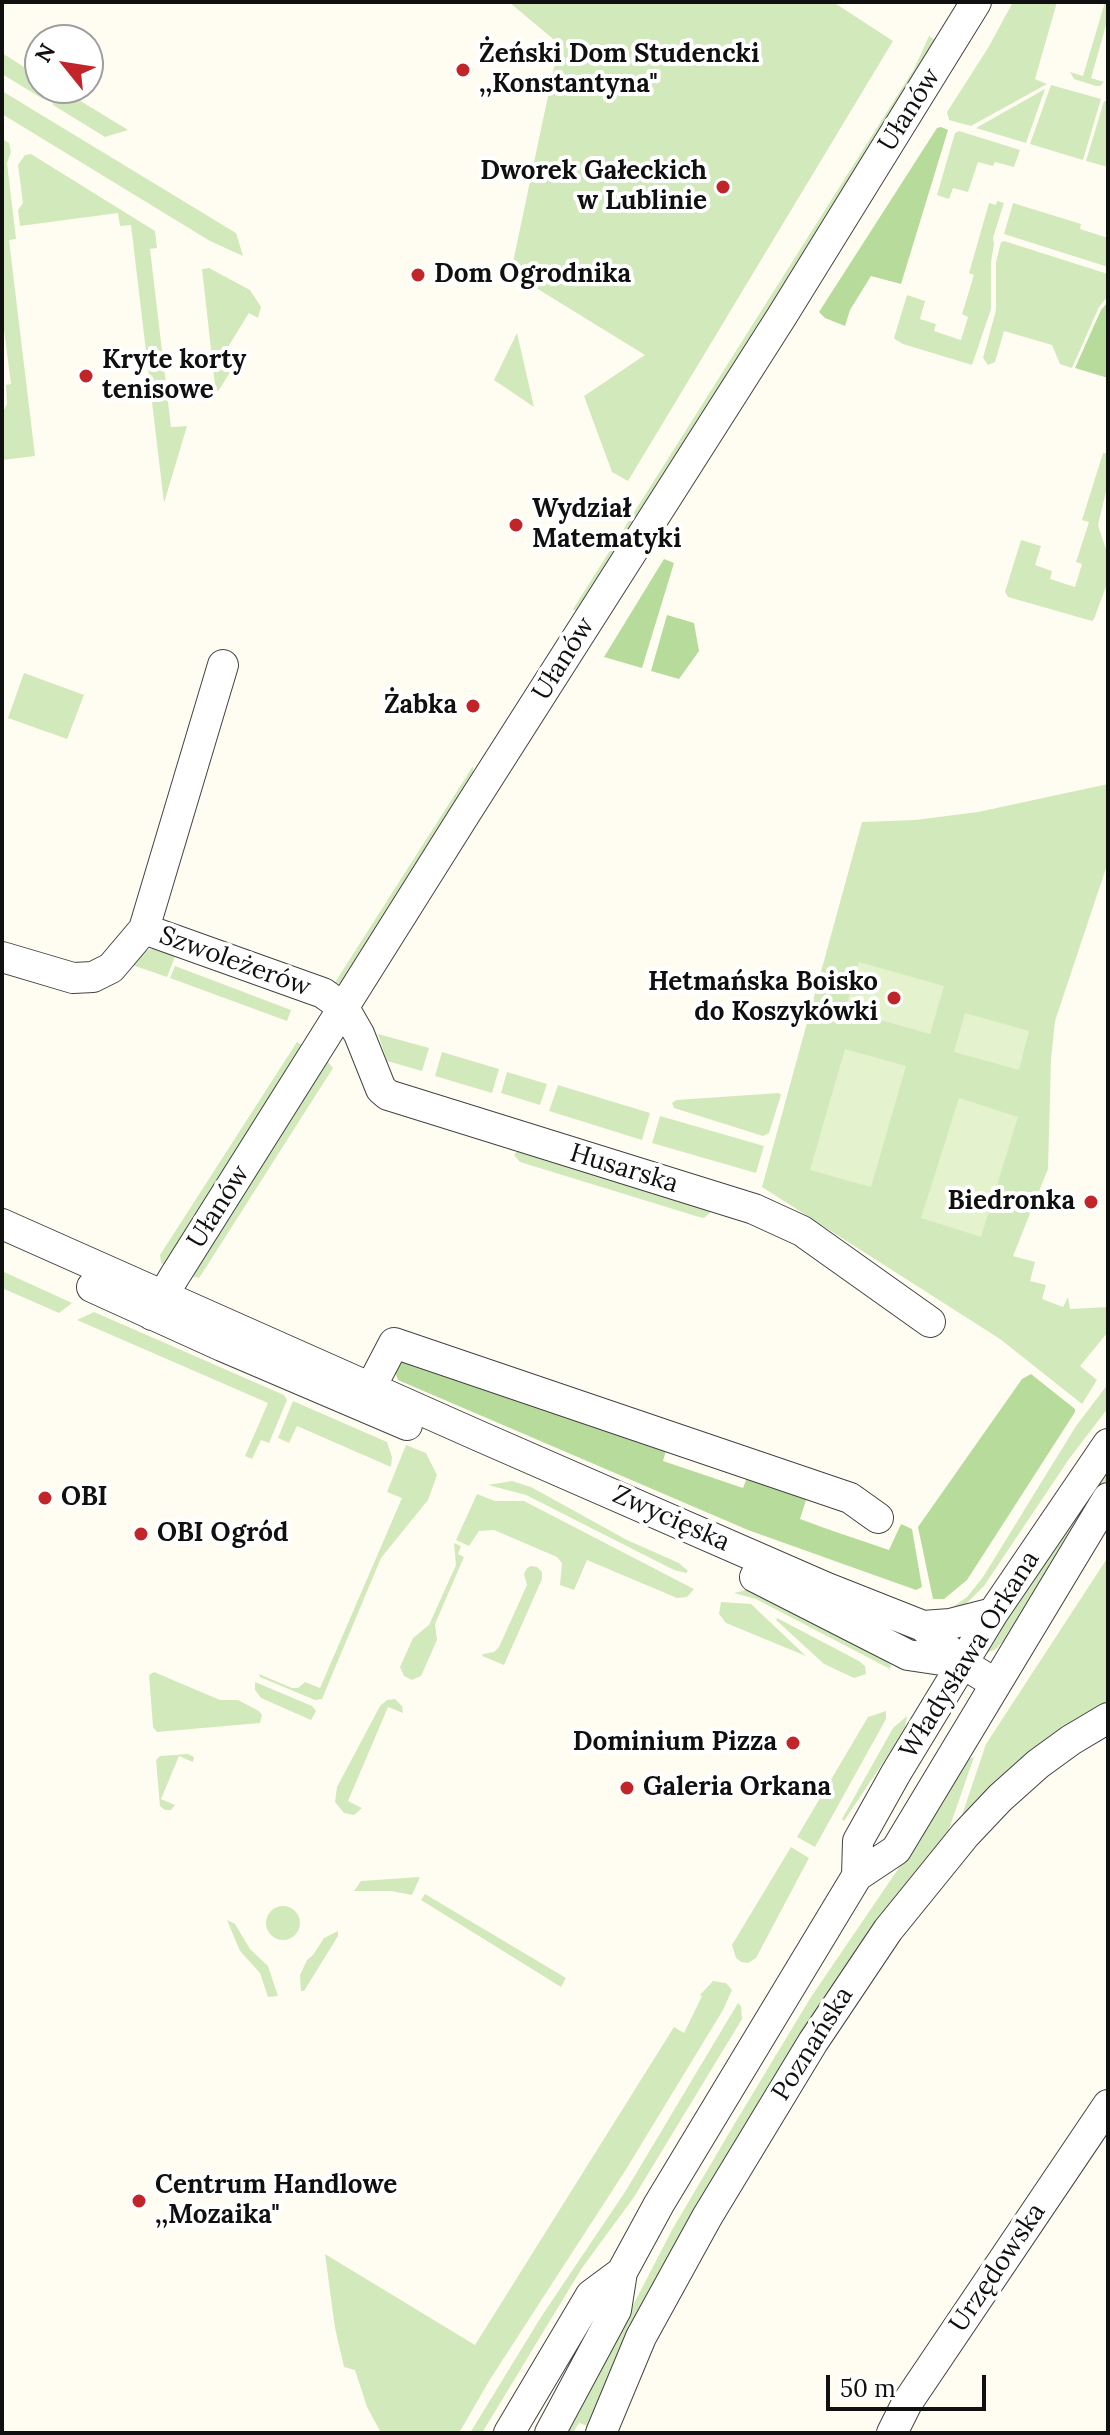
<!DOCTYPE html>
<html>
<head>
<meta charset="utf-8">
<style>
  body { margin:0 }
  #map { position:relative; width:1110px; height:2435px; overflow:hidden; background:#fffdf2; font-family:Lora,serif }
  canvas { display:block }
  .frame { position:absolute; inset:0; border:4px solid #101010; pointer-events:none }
  .north { position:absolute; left:24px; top:24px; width:80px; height:80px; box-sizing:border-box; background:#fff; border:2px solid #9f9f9f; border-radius:50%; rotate:300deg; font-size:22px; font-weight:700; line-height:32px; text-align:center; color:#101010 }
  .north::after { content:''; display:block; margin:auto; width:28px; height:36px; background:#c22529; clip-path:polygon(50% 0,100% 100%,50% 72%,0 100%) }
  .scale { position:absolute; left:826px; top:2375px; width:160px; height:36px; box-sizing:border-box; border:4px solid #101010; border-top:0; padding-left:10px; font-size:24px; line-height:28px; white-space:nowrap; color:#101010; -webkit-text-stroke:6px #fff; paint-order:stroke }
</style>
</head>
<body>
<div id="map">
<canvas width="1110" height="2435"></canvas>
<div class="frame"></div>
<div class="north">N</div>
<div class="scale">50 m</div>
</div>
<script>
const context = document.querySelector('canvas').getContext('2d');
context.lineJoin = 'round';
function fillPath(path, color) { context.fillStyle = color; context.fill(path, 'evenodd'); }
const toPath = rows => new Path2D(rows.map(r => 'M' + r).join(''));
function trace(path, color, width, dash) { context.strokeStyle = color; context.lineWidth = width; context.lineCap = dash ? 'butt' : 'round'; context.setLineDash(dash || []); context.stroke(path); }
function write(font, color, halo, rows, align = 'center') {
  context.font = font + ' Lora,serif'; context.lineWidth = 8; context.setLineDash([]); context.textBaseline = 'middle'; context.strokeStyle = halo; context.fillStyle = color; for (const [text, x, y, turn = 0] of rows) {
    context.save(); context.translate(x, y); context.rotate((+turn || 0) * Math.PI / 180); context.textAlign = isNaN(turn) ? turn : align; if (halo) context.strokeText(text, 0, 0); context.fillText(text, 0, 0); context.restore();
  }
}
const green = toPath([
  [509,2,833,2,893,41,628,481,612,472,584,396,645,355,515,275,513,262,559,44],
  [1013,2,1057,2,1035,79,1047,84,971,126,949,120,947,112,988,48],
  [1105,2,1108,2,1108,18,1091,78,1104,82,1100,86,1096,86,1074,79,1070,72,1083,76],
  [929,36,940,43,577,612,573,609,914,69],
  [2,53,40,77,43,99,2,74],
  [1051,85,1101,99,1083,160,1030,144],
  [61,89,128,130,105,137,53,105,51,92],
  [1045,89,1026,143,976,128],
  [2,91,236,233,243,256,210,241,2,114],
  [1104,101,1108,102,1108,167,1086,161],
  [959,131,1020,150,1014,167,995,162,993,166,978,162,968,192,953,188,949,199,937,195,955,133],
  [2,139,9,143,11,152,7,163,16,239,9,240,35,456,2,460,2,414,7,404,6,385,11,384,2,313],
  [31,154,155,231,157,248,150,249,171,427,187,426,164,503,131,225,120,226,118,213,20,226,18,210,23,203,18,165,25,155],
  [997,201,1004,203,993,238,994,244,991,262,991,309,972,365,903,344,896,340,894,338,907,295,925,301,920,319,936,324,934,331,961,340,968,317,962,314,974,275,969,273,989,203,996,205],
  [1013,203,1081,224,1080,229,1108,238,1108,267,1004,234],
  [1004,241,1108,274,1108,296,1099,307,1072,368,1060,364,1052,345,1004,331,995,362,988,365,983,358,996,310,996,262,1001,242],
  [209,268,250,290,261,307,258,318,249,313,223,355,234,363,234,366,219,390,210,395,202,392,200,387,215,385,202,269],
  [517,333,534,407,494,380],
  [1103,453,1108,454,1108,483,1098,525,1108,556,1108,581,1094,619,1092,621,1008,597,1005,592,1021,540,1041,546,1035,565,1052,571,1050,579,1075,587,1082,564,1076,562,1089,522,1082,520],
  [24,673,84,695,67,739,8,718],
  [473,766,474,779,342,983,334,984],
  [1108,784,1108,862,1055,1021,1051,1059,1048,1169,1013,1256,1035,1262,1030,1281,1046,1285,1042,1299,1063,1307,1068,1297,1070,1309,1108,1307,1108,1332,1080,1366,1097,1380,1082,1404,1000,1339,762,1187,862,822,915,820,978,812],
  [157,947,178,949,167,977,129,964,141,953],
  [175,966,291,1010,287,1021,170,978],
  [378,1034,429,1048,422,1071,387,1061],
  [297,1042,306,1047,165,1265,161,1263,160,1255],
  [442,1052,499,1069,492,1093,435,1076],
  [327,1061,333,1068,203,1272,199,1278,190,1276],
  [507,1072,547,1084,540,1105,501,1093],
  [558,1085,650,1113,642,1140,549,1111],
  [779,1093,781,1095,769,1133,763,1136,674,1108,672,1103,676,1100],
  [660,1116,764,1146,756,1173,652,1143],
  [518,1150,710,1209,710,1213,704,1218,699,1217,520,1162,514,1155],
  [2,1271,72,1303,59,1313,2,1288],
  [94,1312,284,1395,287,1400,269,1443,261,1440,252,1459,245,1456,268,1403,77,1320],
  [1108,1384,1108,1408,1069,1459,984,1586,966,1604,947,1611,967,1597,983,1577,1076,1426],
  [293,1401,387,1442,392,1457,391,1467,297,1426,289,1443,278,1438],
  [406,1445,426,1453,437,1475,428,1500,381,1558,322,1699,315,1700,260,1677,259,1674,292,1688,298,1688,305,1682,320,1688,402,1498,387,1492],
  [1108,1462,1108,1478,1013,1630,996,1649,985,1654,983,1648],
  [512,1481,531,1487,627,1540,679,1563,688,1571,686,1573,674,1570,526,1495,488,1485],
  [477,1494,495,1501,524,1501,694,1589,687,1597,677,1598,587,1560,574,1590,560,1585,562,1563,557,1557,494,1530,479,1531,469,1546,456,1540],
  [454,1543,461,1546,458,1554,464,1557,435,1624,437,1640,421,1676,412,1680,404,1676,400,1667,413,1638,429,1625,456,1565],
  [1108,1557,1108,1705,960,1821,986,1744],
  [531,1566,537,1567,542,1572,542,1579,504,1665,482,1656,483,1654,494,1652,499,1647,527,1585,524,1574,527,1568],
  [746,1590,753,1591,879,1656,891,1665,890,1669,756,1599,734,1593],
  [721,1602,751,1604,806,1656,726,1623,719,1614],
  [777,1618,859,1661,865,1666,866,1674,854,1678,824,1664,776,1620],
  [154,1672,220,1700,238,1700,259,1711,262,1715,260,1723,157,1732,153,1727,149,1675],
  [255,1682,312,1706,316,1711,311,1720,261,1698,255,1690],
  [395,1699,402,1706,403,1713,388,1707,348,1801,362,1808,354,1815,344,1813,335,1802,337,1787,380,1706,387,1700],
  [886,1711,886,1719,815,1847,797,1837,868,1717],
  [907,1716,905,1727,892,1749,844,1821,842,1819,893,1728],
  [188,1754,194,1757,193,1762,179,1756,164,1792,161,1799,175,1805,171,1810,165,1810,160,1806,156,1760,160,1756],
  [974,1757,949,1829,952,1834,591,2427,579,2423,573,2433,567,2433,672,2230,735,2123,811,1997,909,1853,966,1760],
  [791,1847,809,1858,756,1958,748,1963,741,1962,736,1958,732,1945],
  [420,1877,412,1895,391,1891,354,1891,361,1881],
  [425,1894,566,1978,561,1987,421,1900],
  '266 1923a17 17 0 1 1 34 0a17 17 0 1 1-34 0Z',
  [227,1920,235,1924,250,1949,268,1966,278,1996,268,1997,260,1973,240,1951],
  [338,1931,338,1936,304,1991,301,1991,300,1975,307,1960,313,1955,324,1938],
  [713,1981,726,1983,732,1990,723,2010,625,2171,489,2381,459,2433,381,2433,367,2407,355,2370,344,2367,335,2328,325,2254,475,2345,674,2027,684,2033,702,1996,700,1995],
  [738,2003,741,2006,742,2019,634,2197,582,2268,482,2433,470,2433,541,2317,625,2192]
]);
const forest = toPath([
  [941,127,948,130,901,284,871,276,850,310,845,326,825,318,819,312,937,128],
  [1108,302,1108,378,1075,368,1101,310],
  [664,559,674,563,642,668,604,657],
  [667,615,694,623,699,651,679,679,651,671],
  [405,1359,667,1447,663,1461,743,1488,748,1475,808,1494,800,1519,830,1530,889,1550,901,1524,912,1529,922,1587,916,1590,748,1530,398,1380,394,1370],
  [1031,1374,1075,1409,1075,1412,967,1580,944,1599,933,1599,918,1527,1022,1379]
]);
const pitch = toPath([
  [859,962,944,986,930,1034,845,1010],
  [965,1013,1029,1031,1019,1070,954,1052],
  [845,1049,906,1066,871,1187,810,1170],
  [959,1098,1018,1117,981,1237,921,1218]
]);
const minor = toPath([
  [144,929,223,665],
  [2,957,73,978,93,977,111,968,144,929,323,993,344,1008,359,1034,381,1089,388,1095,754,1209,802,1231,930,1322],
  [2,1224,479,1436,827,1588,923,1626,962,1663,996,1684],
  [92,1287,222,1346,407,1425],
  [152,1315,174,1277,465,814,782,316,976,2],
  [362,1404,394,1343,850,1498,878,1518],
  [755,1577,908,1655,962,1663],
  [923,1626,950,1624,993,1613],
  [857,1876,858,1841,896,1773,993,1613,1108,1444],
  [509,2433,591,2295,622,2272],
  [550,2433,616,2310,622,2272,659,2204,857,1876,896,1850,1108,1498],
  [601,2433,641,2337,707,2217,813,2042,888,1930,965,1835,1000,1798,1038,1764,1071,1740,1108,1718],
  [892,2433,907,2403,1108,2105]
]);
const markers = [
  [463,70,8,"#c22529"],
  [723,187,8,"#c22529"],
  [418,275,8,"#c22529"],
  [86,376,8,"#c22529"],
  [516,525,8,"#c22529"],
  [473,706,8,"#c22529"],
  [894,998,8,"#c22529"],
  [1091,1202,8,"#c22529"],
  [45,1498,8,"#c22529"],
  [141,1534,8,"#c22529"],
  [793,1743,8,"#c22529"],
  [627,1788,8,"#c22529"],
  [139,2201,8,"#c22529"]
];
const poiNames = [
  ["Żeński Dom Studencki",479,55],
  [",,Konstantyna\"",479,85],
  ["Dworek Gałeckich",707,172,"right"],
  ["w Lublinie",707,202,"right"],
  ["Dom Ogrodnika",434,275],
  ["Kryte korty",102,361],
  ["tenisowe",102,391],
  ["Wydział",532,510],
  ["Matematyki",532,540],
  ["Żabka",457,706,"right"],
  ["Hetmańska Boisko",878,983,"right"],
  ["do Koszykówki",878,1013,"right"],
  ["Biedronka",1075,1202,"right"],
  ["OBI",61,1498],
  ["OBI Ogród",157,1534],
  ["Dominium Pizza",777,1743,"right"],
  ["Galeria Orkana",643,1788],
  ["Centrum Handlowe",155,2186],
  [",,Mozaika\"",155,2216]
];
const streetNames = [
  ["Ułanów",910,110,-58],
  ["Ułanów",564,659,-58],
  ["Szwoleżerów",235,962,20],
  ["Husarska",624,1169,17],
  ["Ułanów",219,1207,-58],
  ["Zwycięska",671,1519,24],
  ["Władysława Orkana",970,1655,-58],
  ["Poznańska",813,2044,-58],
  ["Urzędowska",998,2268,-56]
];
fillPath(green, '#d2eabb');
fillPath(forest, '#b6db9a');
fillPath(pitch, '#e4f2cd');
trace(minor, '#434343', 32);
trace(minor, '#fff', 30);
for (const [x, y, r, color] of markers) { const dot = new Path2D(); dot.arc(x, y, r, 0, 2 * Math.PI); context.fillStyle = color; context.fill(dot); trace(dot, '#fff', 3); }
write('bold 26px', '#101010', '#fff', poiNames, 'left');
write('26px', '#101010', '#fff', streetNames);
</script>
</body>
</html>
